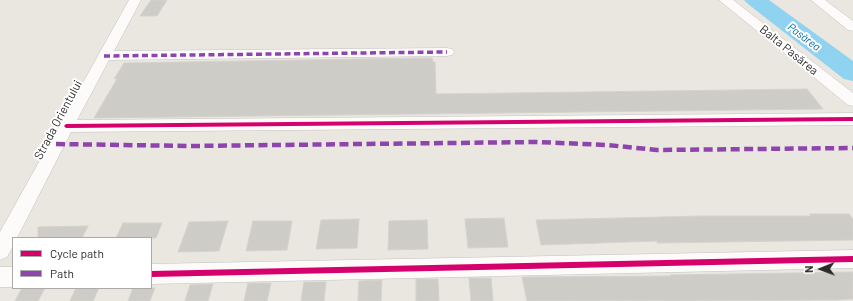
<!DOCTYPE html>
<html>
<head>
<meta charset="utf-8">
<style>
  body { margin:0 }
  #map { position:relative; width:853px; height:301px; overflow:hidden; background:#eae6e0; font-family:Barlow,sans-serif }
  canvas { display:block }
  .legend { position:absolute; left:12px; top:237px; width:140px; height:52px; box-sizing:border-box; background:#fff; border:1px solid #aaa; margin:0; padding:5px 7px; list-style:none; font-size:12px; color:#2b2b2b }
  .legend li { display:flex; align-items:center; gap:8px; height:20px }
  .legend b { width:20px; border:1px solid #aaa }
  .north { position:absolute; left:801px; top:249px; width:40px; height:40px; -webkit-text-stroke:3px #fff; paint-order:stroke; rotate:269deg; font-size:11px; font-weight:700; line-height:16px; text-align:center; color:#2b2b2b }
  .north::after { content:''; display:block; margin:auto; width:14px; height:18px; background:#2b2b2b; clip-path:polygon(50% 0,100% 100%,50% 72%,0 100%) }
</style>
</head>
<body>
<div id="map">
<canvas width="853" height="301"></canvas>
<ul class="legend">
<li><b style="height:5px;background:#d6006c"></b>Cycle path</li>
<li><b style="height:5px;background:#8e44ad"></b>Path</li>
</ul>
<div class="north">N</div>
</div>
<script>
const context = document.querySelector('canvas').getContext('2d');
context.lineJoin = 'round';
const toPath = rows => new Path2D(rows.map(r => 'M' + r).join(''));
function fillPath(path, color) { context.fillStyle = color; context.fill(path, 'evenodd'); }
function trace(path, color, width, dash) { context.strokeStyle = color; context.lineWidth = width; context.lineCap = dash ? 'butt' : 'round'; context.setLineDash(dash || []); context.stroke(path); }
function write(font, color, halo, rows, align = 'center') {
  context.font = font + ' Barlow,sans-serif'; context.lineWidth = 4; context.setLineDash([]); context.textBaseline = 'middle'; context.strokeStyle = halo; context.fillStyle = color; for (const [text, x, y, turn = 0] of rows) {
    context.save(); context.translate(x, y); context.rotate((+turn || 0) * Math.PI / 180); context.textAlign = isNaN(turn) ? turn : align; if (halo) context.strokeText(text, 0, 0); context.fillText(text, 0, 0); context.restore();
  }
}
const river = toPath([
  [744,0,769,0,853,61,853,81,844,79,748,4,744,0]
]);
const building = toPath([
  [151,0,167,0,157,16,140,16,151,0],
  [418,58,432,58,433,62,435,62,436,94,807,89,823,109,94,118,117,79,114,79,124,63,418,58],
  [810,214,849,214,853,219,853,240,657,243,657,241,541,245,536,220,702,216,811,216,810,214],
  [504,218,508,247,468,248,465,219,504,218],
  [359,219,357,248,316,249,321,220,359,219],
  [427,220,428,249,388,250,389,221,427,220],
  [228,221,219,251,178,252,189,222,228,221],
  [253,221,292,221,287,250,246,251,253,221],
  [123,223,162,223,156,238,116,238,123,223],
  [88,226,82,238,38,238,38,227,88,226],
  [853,272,853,299,836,300,527,301,522,277,671,276,670,275,853,272],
  [469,278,491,278,493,301,471,301,469,278],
  [416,279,438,279,439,301,416,301,416,279],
  [382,280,381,301,358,301,359,281,382,280],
  [304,282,326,282,324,301,301,301,304,282],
  [248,283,271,283,267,301,244,301,248,283],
  [213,284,208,301,185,301,190,285,213,284],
  [22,288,45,288,38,301,15,301,22,288],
  [76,288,99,288,93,301,70,301,76,288],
  [133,288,155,288,150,301,128,301,133,288]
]);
const street = toPath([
  [129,0,141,0,114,51,447,48,452,49,454,52,452,55,447,56,109,60,77,120,853,113,853,125,71,132,17,238,13,238,13,246,7,257,0,260,0,232,129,0],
  [719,0,733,0,853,93,853,106,848,105,719,0],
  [811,0,825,0,853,21,853,31,848,30,811,0],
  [853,250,853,268,151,284,151,264,853,250],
  [0,267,13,267,13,287,0,287,0,267]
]);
const quietFar1 = toPath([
  [104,56,447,52]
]);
const quiet = toPath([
  [56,144,190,146,537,142,607,145,657,150,853,148]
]);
const cycleway = toPath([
  [853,117,853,121,66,128,64,126,66,124,853,117],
  [853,256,853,262,151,277,151,271,853,256]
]);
const farWaternames = [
  ["Pasărea",804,37,37]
];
const streetNames = [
  ["Balta Pasărea",789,50,39],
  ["Strada Orientului",58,120,-62]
];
fillPath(river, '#8fd3f0');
fillPath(building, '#ceccc7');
trace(building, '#d5d2cc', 1);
trace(street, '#c3c2c2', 1);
fillPath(street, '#fcfbfa');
trace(quietFar1, '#8e44ad', 3.5, [6, 3.5]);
trace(quiet, '#8e44ad', 4.5, [9, 4.5]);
fillPath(cycleway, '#d6006c');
write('italic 11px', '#0468a7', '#fff', farWaternames);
write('12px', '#2b2b2b', '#fff', streetNames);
</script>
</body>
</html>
